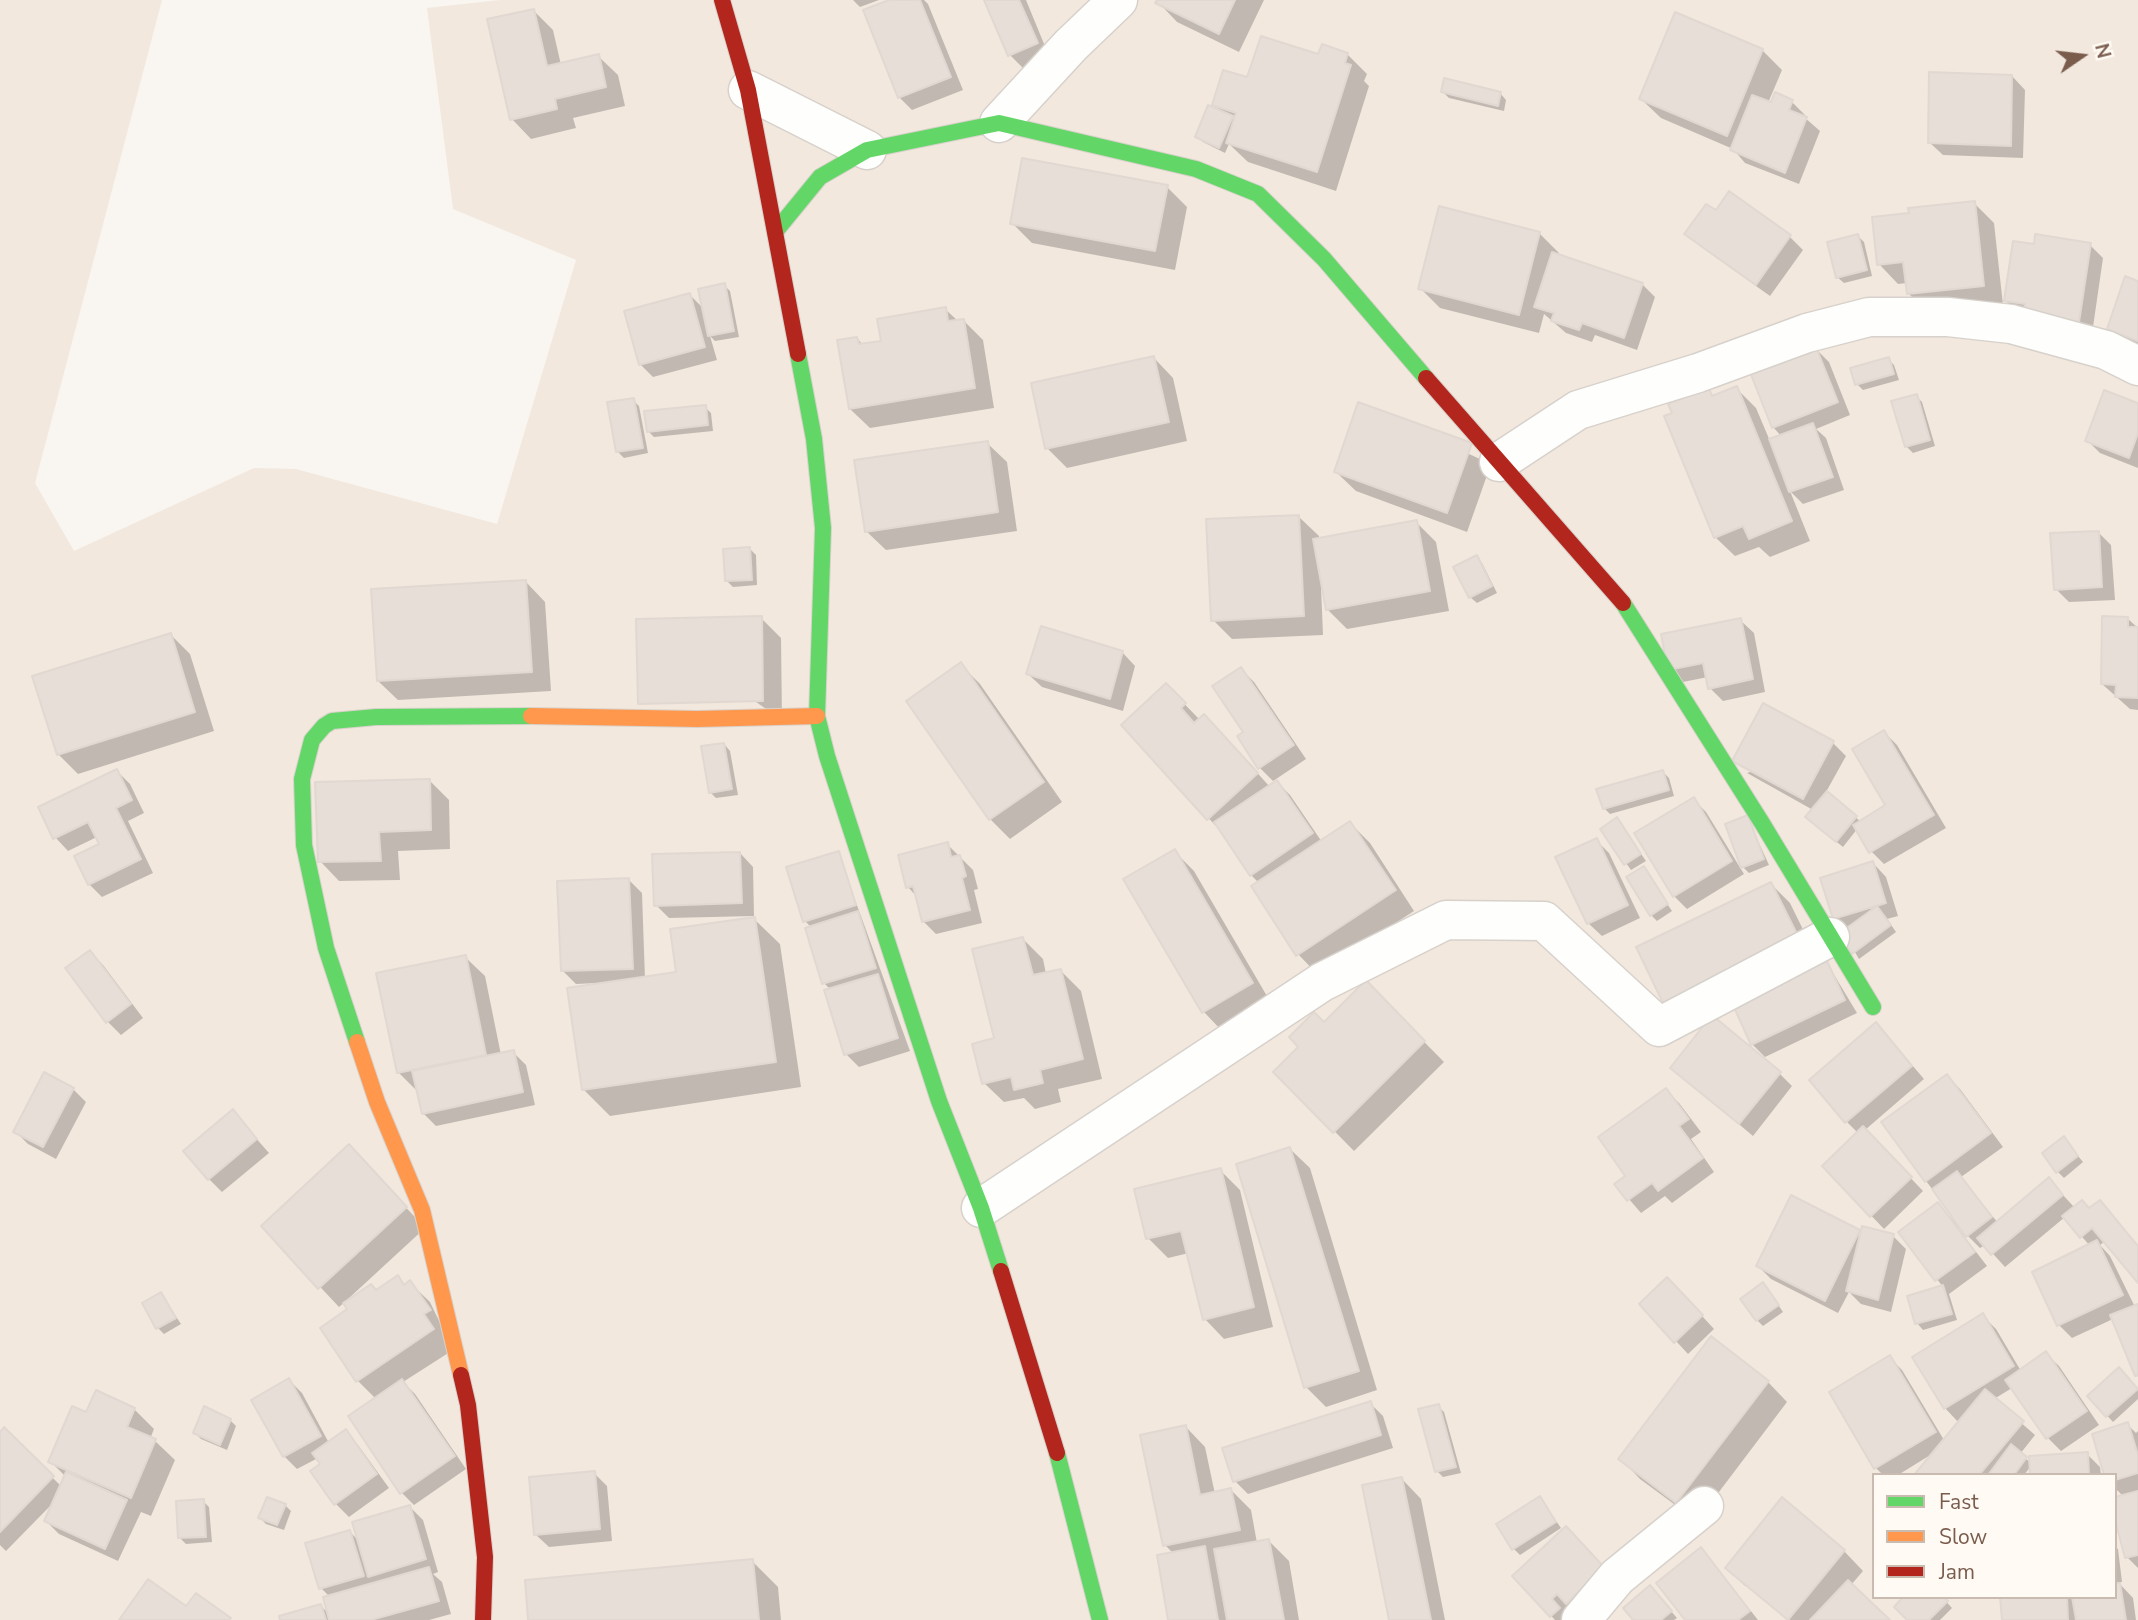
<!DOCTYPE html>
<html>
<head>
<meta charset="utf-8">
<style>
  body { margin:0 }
  #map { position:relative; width:2138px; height:1620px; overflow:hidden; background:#f9f5f0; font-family:"Nunito Sans",sans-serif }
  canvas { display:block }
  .legend { position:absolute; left:1872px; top:1473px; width:245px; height:126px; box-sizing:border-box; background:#fffaf3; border:2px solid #cabbb1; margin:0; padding:9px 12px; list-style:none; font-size:21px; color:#7a5c4d }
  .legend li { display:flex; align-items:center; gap:14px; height:35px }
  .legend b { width:35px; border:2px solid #cabbb1 }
  .north { position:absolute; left:2047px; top:21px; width:70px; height:70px; -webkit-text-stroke:5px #fffaf3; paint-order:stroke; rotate:76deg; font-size:19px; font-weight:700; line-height:28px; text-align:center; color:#7a5c4d }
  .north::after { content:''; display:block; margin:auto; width:24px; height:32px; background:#7a5c4d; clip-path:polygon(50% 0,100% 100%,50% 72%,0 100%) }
</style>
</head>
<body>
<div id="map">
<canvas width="2138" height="1620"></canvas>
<ul class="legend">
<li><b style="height:9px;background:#63d668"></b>Fast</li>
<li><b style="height:9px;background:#ff974d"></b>Slow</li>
<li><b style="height:9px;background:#b3261e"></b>Jam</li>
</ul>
<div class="north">N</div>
</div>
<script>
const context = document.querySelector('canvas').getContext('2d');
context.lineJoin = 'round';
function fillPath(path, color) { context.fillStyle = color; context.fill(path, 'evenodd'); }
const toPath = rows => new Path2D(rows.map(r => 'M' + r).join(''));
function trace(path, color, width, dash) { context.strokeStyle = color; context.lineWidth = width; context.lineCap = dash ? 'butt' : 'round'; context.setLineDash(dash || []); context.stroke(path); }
const residential = toPath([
  [0,0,162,0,35,483,74,551,254,468,296,469,497,524,576,260,453,209,427,8,500,0,2138,0,2138,1620,0,1620],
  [1874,1475,2115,1475,2115,1597,1874,1597]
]);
const shadow = toPath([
  [853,0,879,0,860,7],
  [893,0,924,0,928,4,963,90,912,110,899,97],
  [986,0,1026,0,1049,56,1023,68,1010,55],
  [1159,0,1264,0,1239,52,1177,22,1158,2],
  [533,10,553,30,561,65,598,56,618,75,625,106,573,118,576,128,531,139,512,119],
  [1762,50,1782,70,1768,103,1792,102,1805,115,1804,117,1820,131,1799,184,1745,163,1733,149,1661,118,1641,99],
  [1347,54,1367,74,1364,81,1369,86,1336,191,1248,162,1229,144,1225,153,1203,142,1197,136,1222,113,1214,105,1248,79,1320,56],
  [2012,76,2025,90,2023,158,1943,155,1929,142],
  [1443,92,1500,93,1506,100,1504,111,1449,98],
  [1167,187,1187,207,1175,270,1032,243,1012,223],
  [1974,203,1994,223,2003,305,1928,313,1908,293,1907,283,1898,284,1879,264],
  [1716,213,1790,237,1803,250,1770,296,1700,246,1687,233],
  [1539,233,1559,253,1558,256,1642,284,1655,297,1637,350,1595,335,1592,342,1566,333,1544,314,1539,333,1440,308,1420,288],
  [1858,236,1864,242,1872,276,1844,283,1837,277],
  [2090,245,2103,258,2092,334,2019,314,2006,301,2036,246],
  [2138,283,2138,348,2122,342,2109,329],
  [724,285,730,291,739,337,715,341,710,336,717,360,653,377,640,364,690,295,704,309],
  [945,309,958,321,963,320,983,340,994,408,870,428,850,409,857,338,863,345,883,342],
  [1816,349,1829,362,1850,415,1816,429,1826,438,1844,490,1803,504,1790,491,1810,541,1770,557,1759,547,1735,556,1715,537,1708,390,1715,397,1736,388,1756,408,1770,441,1782,437,1773,427],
  [1154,358,1173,378,1187,441,1067,468,1047,448],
  [1888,359,1894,365,1899,380,1863,390,1857,384],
  [1916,396,1922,402,1935,446,1913,453,1907,447],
  [633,400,639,406,648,453,624,458,618,452],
  [1359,404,1491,464,1467,532,1356,491,1336,472],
  [2138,405,2138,468,2100,453,2087,440],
  [705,407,711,413,713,431,654,437,648,431],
  [987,443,1007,462,1017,531,886,550,866,531],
  [1299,517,1319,536,1319,540,1416,522,1436,542,1449,611,1347,629,1327,609,1323,586,1321,586,1323,635,1232,639,1213,620],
  [2098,532,2111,545,2115,600,2069,602,2056,589],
  [750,549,756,555,757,585,733,587,727,581],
  [1476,557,1482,563,1497,593,1477,603,1470,597],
  [526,582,545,602,551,691,398,700,378,681],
  [761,618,781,638,782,720,638,620],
  [2127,618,2138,628,2138,710,2130,709,2102,684],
  [1740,620,1754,633,1765,692,1723,701,1710,688,1708,677,1683,682,1670,669],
  [171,635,190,654,214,731,78,774,58,754],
  [1122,652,1135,666,1123,711,1042,687,1028,674],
  [960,664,980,684,1062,802,1010,839,990,819,908,702],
  [1241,669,1254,682,1306,759,1273,781,1260,768,1245,733],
  [1166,685,1200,720,1224,736,1270,787,1277,782,1290,795,1322,842,1350,823,1370,843,1414,911,1317,974,1298,954,1259,883,1251,875,1225,836,1123,725],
  [1884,732,1897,745,1946,828,1884,864,1871,851,1858,828,1843,847,1813,823,1813,810,1747,773,1833,743,1846,756,1826,792,1861,822,1888,806],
  [724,744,730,751,738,795,716,798,710,792],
  [117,771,130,784,144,813,128,821,153,873,102,897,89,884,101,845,97,837,68,851,55,837],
  [1663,772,1669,778,1674,796,1610,814,1604,808],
  [429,780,449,800,450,849,398,851,400,880,339,881,320,861],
  [1693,799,1706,812,1744,874,1687,909,1674,896],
  [1747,817,1769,865,1749,873,1743,867],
  [1617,820,1646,861,1631,870,1602,829],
  [1596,840,1609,853,1640,918,1602,936,1588,923],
  [947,844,973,870,978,889,974,890,982,923,936,934,923,921,917,897,908,887],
  [1174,851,1194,871,1271,1003,1223,1032,1204,1012],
  [740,853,753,867,754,916,669,918,656,905],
  [838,853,910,1051,859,1067,846,1054,831,990,824,983,812,928,805,921],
  [1873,863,1886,877,1898,916,1887,919,1896,932,1859,959,1835,918],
  [1643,868,1672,911,1657,921,1651,915],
  [629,880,642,893,645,979,678,974,754,919,780,944,801,1087,610,1116,584,1090,598,983,576,984,563,971],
  [1771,884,1790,903,1816,956,1684,1021,1664,1002],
  [1023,939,1043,959,1046,974,1061,971,1081,991,1102,1079,1058,1089,1061,1102,1035,1109,1024,1098,1004,1102,984,1083],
  [90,952,103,965,143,1018,121,1035,108,1022],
  [465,957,485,976,501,1055,513,1052,526,1065,535,1105,436,1126,423,1113,418,1092,398,1072],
  [1827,963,1857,1013,1765,1057,1752,1044],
  [1366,983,1444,1062,1354,1151,1276,1072],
  [1889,1038,1924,1079,1865,1130,1923,1191,1884,1229,1824,1166,1858,1133,1847,1122],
  [1672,1068,1779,1073,1792,1086,1753,1136],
  [1947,1076,1960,1089,2003,1147,1961,1177,1998,1223,2049,1180,2075,1208,2090,1210,2100,1202,2138,1246,2138,1281,2105,1241,2100,1245,2110,1256,2135,1307,2138,1306,2138,1377,2113,1319,2072,1338,2059,1325,2034,1272,2090,1246,2065,1217,2005,1267,1985,1245,1980,1248,1965,1233,1963,1235,1987,1266,1949,1294,1957,1320,1923,1330,1917,1323,1943,1287,1901,1232,1938,1205,1955,1222,1957,1221,1926,1181],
  [73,1089,86,1102,56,1159,28,1144,15,1131],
  [1666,1090,1679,1103,1701,1132,1691,1139,1714,1172,1672,1203,1665,1196,1641,1213,1616,1184,1628,1176],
  [233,1112,269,1153,222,1192,209,1179],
  [2069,1145,2083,1162,2064,1178,2058,1172],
  [349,1146,425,1228,348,1299,349,1301,377,1292,398,1277,406,1286,410,1283,430,1302,453,1350,403,1382,415,1394,466,1469,414,1505,401,1492,376,1399,357,1380,349,1310,345,1302,339,1307,263,1226],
  [1290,1149,1310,1168,1377,1390,1326,1407,1306,1387],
  [1220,1170,1240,1190,1273,1327,1224,1339,1205,1319,1189,1253,1168,1258,1148,1238],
  [1792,1197,1862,1234,1893,1236,1906,1249,1891,1312,1861,1304,1849,1292,1838,1313,1771,1279,1758,1266],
  [1769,1291,1783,1312,1763,1326,1757,1320],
  [1680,1292,1714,1329,1688,1354,1676,1341],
  [161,1294,181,1324,164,1334,158,1328,144,1304],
  [1983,1316,1996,1329,2021,1371,2046,1354,2059,1366,2099,1425,2061,1451,2048,1438,2012,1388,1994,1399,2035,1435,2020,1454,2031,1463,2087,1454,2100,1467,2101,1475,2032,1475,2031,1466,2024,1475,1916,1475,1932,1454,1898,1475,1883,1475,1876,1468,1889,1357,1902,1370,1944,1440,1959,1423,1945,1408,1914,1358],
  [2125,1375,2138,1390,2138,1399,2113,1422,2089,1396],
  [289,1380,302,1393,329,1443,345,1432,358,1445,389,1488,349,1517,336,1504,318,1458,297,1469,284,1456],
  [1768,1382,1787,1402,1697,1521,1640,1479,1621,1459],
  [1370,1403,1383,1416,1393,1448,1248,1494,1235,1481],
  [1438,1406,1444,1412,1461,1473,1443,1477,1437,1471],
  [134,1409,154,1429,150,1439,155,1441,175,1460,151,1516,141,1512,118,1561,59,1534,46,1521,54,1502,6,1551,0,1545,0,1434,4,1430,62,1487,66,1477,50,1461],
  [230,1420,236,1426,227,1450,201,1439,195,1433],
  [2127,1424,2136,1433,2138,1431,2138,1568,2127,1557,2123,1496,2115,1488,2115,1475],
  [1186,1427,1205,1447,1215,1494,1231,1490,1251,1510,1257,1543,1269,1541,1289,1561,1299,1620,1170,1620,1174,1554,1165,1545],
  [594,1473,607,1486,612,1541,549,1547,535,1534],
  [1402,1479,1421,1499,1445,1620,1390,1620],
  [1540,1498,1561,1528,1520,1555,1514,1549],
  [203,1501,209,1507,212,1542,186,1544,180,1538],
  [285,1505,291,1511,284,1530,266,1524,260,1518],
  [410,1507,423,1520,438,1572,433,1574,442,1582,451,1614,429,1620,281,1620,321,1606,330,1615,330,1597,321,1588,350,1532,359,1541],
  [2115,1547,2118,1549,2122,1582,2118,1582,2133,1598,2136,1620,2004,1620,2002,1597,2072,1597,2074,1600,2115,1597],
  [1700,1550,1713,1563,1758,1620,1687,1620],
  [1844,1551,1863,1571,1851,1585,1887,1620,1790,1620,1745,1583,1745,1586,1727,1568],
  [752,1561,778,1587,781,1620,530,1620],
  [1515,1576,1615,1581,1571,1606,1564,1613,1570,1620,1555,1620],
  [1656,1594,1677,1618,1674,1620,1635,1620],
  [1942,1597,1952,1608,1940,1620,1909,1620]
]);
const building = toPath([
  [889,0,920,0,951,77,898,98,863,10,889,0],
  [984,0,1019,0,1038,43,1008,56,984,0],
  [1157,0,1235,0,1219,34,1155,3,1157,0],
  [534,9,547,66,599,54,606,87,555,99,557,109,510,120,487,19,534,9],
  [1675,12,1763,49,1727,136,1639,99,1675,12],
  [1261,36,1318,54,1322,44,1348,53,1345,63,1351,65,1317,172,1226,143,1236,113,1212,105,1223,70,1247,77,1261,36],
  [1929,72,2012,75,2011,146,1928,143,1929,72],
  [1444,78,1501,92,1498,106,1441,92,1444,78],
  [1775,92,1793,100,1789,110,1807,117,1785,173,1730,150,1752,95,1771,102,1775,92],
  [1208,105,1233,116,1219,148,1195,137,1208,105],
  [1022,158,1168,185,1155,251,1010,224,1022,158],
  [1729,191,1791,235,1756,285,1684,234,1706,204,1716,210,1729,191],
  [1975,201,1984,286,1907,294,1903,262,1877,265,1872,217,1909,213,1908,208,1975,201],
  [1439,206,1540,232,1519,315,1418,289,1439,206],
  [1858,234,1867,270,1836,278,1827,242,1858,234],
  [2035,234,2091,243,2079,322,2023,313,2025,304,2004,301,2013,241,2034,244,2035,234],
  [1552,252,1643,283,1624,338,1582,323,1579,330,1551,321,1554,313,1534,307,1552,252],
  [2125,276,2138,281,2138,341,2107,329,2125,276],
  [725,283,734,331,708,336,698,289,725,283],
  [690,293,705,347,639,365,624,311,690,293],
  [946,307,948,321,964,319,975,388,849,409,837,340,857,337,859,344,881,341,877,319,946,307],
  [1816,347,1838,402,1772,428,1750,372,1816,347],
  [1154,356,1169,422,1045,449,1031,383,1154,356],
  [1889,357,1894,374,1855,385,1850,368,1889,357],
  [1737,386,1792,521,1749,539,1743,526,1714,538,1664,416,1672,413,1668,404,1709,388,1712,396,1737,386],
  [2104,390,2138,403,2138,433,2129,458,2085,441,2104,390],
  [1917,394,1930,440,1905,447,1891,401,1917,394],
  [634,398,643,448,616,452,607,402,634,398],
  [1358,402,1472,443,1447,513,1334,472,1358,402],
  [706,405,708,425,647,432,644,411,706,405],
  [1813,423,1833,477,1789,492,1769,439,1813,423],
  [988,441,998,512,865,532,854,460,988,441],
  [1299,515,1304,616,1211,621,1206,519,1299,515],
  [1417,520,1430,591,1326,610,1313,539,1417,520],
  [2099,531,2102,587,2054,590,2050,533,2099,531],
  [750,547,752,580,725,581,723,549,750,547],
  [1477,555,1492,586,1469,598,1453,567,1477,555],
  [526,580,532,672,377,681,371,589,526,580],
  [762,616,763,701,638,704,636,619,762,616],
  [2102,616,2128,617,2128,627,2138,627,2138,698,2115,697,2116,685,2101,684,2102,616],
  [1741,618,1753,679,1708,689,1703,663,1668,670,1661,634,1741,618],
  [1041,626,1123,651,1110,699,1026,674,1041,626],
  [171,633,195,712,57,755,32,676,171,633],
  [961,662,1044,782,989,820,906,701,961,662],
  [1241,667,1294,745,1258,769,1237,736,1243,732,1212,686,1241,667],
  [1166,683,1186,703,1181,708,1194,723,1204,714,1258,773,1207,820,1121,725,1166,683],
  [1763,703,1834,741,1803,799,1732,761,1763,703],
  [1884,730,1934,815,1869,853,1853,825,1885,805,1852,749,1884,730],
  [724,743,732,789,709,793,701,746,724,743],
  [117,769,132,800,116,808,141,859,88,885,74,856,99,844,88,822,53,839,38,807,117,769],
  [1663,770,1669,790,1603,809,1596,789,1663,770],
  [430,779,431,830,379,832,381,861,318,862,315,782,430,779],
  [1277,780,1313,833,1250,876,1214,822,1277,780],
  [1827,791,1857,816,1836,842,1805,817,1827,791],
  [1694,797,1732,861,1673,897,1634,833,1694,797],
  [1748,815,1764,859,1741,868,1725,824,1748,815],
  [1617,817,1641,854,1624,865,1600,829,1617,817],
  [1350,821,1396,890,1296,956,1251,886,1350,821],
  [1597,838,1628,905,1587,924,1555,857,1597,838],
  [948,842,951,857,960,855,966,876,962,878,970,910,922,922,913,886,906,888,898,855,948,842],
  [1175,849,1253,983,1202,1013,1123,879,1175,849],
  [839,851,856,905,803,922,786,867,839,851],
  [740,852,742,903,654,906,652,854,740,852],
  [1873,861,1886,903,1833,919,1820,878,1873,861],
  [1644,866,1668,904,1650,916,1626,877,1644,866],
  [629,878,633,969,561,971,557,881,629,878],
  [1771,882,1798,936,1663,1003,1636,947,1771,882],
  [1877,906,1891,925,1852,954,1837,935,1877,906],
  [858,911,876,968,822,984,805,928,858,911],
  [755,917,776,1062,582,1090,567,988,676,972,670,929,755,917],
  [1023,937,1033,975,1061,969,1083,1059,1040,1070,1043,1083,1014,1090,1011,1077,982,1084,972,1044,994,1038,972,949,1023,937],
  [90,950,131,1004,106,1023,65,968,90,950],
  [466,955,486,1055,397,1073,376,973,466,955],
  [1827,961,1845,1000,1751,1045,1733,1005,1827,961],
  [878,974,898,1038,844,1055,824,990,878,974],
  [1366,980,1425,1041,1333,1133,1273,1072,1298,1047,1289,1037,1314,1012,1324,1022,1366,980],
  [1712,1015,1781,1072,1739,1124,1670,1068,1712,1015],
  [1876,1022,1912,1066,1845,1123,1809,1080,1876,1022],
  [514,1050,523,1092,422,1114,412,1071,514,1050],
  [44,1072,74,1088,43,1147,13,1132,44,1072],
  [1947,1074,1991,1133,1925,1182,1881,1122,1947,1074],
  [1666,1088,1689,1119,1679,1126,1703,1158,1658,1191,1652,1183,1627,1201,1614,1184,1625,1176,1598,1137,1666,1088],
  [233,1109,257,1139,208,1180,183,1151,233,1109],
  [1863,1126,1912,1177,1870,1217,1822,1166,1863,1126],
  [2064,1136,2078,1156,2056,1173,2042,1153,2064,1136],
  [349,1144,407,1207,318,1289,261,1226,349,1144],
  [1290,1147,1359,1371,1304,1388,1236,1164,1290,1147],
  [1221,1168,1254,1307,1203,1320,1181,1231,1146,1239,1134,1189,1221,1168],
  [1957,1171,1992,1217,1966,1237,1932,1189,1957,1171],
  [2049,1177,2063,1195,1991,1255,1977,1238,2049,1177],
  [1791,1195,1860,1230,1825,1301,1756,1266,1791,1195],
  [2082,1200,2089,1208,2100,1200,2138,1246,2138,1283,2092,1228,2080,1238,2062,1216,2082,1200],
  [1938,1202,1975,1252,1935,1281,1898,1232,1938,1202],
  [1862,1226,1894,1234,1878,1300,1846,1291,1862,1226],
  [2097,1240,2123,1295,2057,1326,2032,1272,2097,1240],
  [398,1275,404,1285,410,1280,431,1310,424,1314,434,1329,356,1382,320,1328,347,1309,343,1303,371,1284,376,1290,398,1275],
  [1667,1277,1703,1315,1674,1343,1639,1304,1667,1277],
  [1763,1282,1779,1305,1756,1321,1740,1299,1763,1282],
  [1943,1285,1952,1314,1915,1324,1907,1296,1943,1285],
  [161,1292,176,1318,156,1329,142,1303,161,1292],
  [2138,1304,2138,1375,2135,1376,2110,1315,2138,1304],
  [1983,1313,2014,1366,1944,1409,1912,1357,1983,1313],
  [1711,1336,1769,1381,1676,1503,1618,1459,1711,1336],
  [2046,1351,2087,1411,2046,1439,2005,1380,2046,1351],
  [1890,1355,1936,1432,1874,1469,1829,1392,1890,1355],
  [2119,1367,2138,1389,2106,1417,2087,1396,2119,1367],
  [289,1378,321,1436,283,1457,251,1400,289,1378],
  [402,1379,455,1456,400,1494,348,1416,402,1379],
  [1985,1389,2024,1421,1979,1475,1914,1475,1985,1389],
  [96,1390,135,1408,127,1427,156,1439,131,1498,48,1462,72,1406,86,1412,96,1390],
  [1371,1401,1381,1435,1233,1482,1222,1448,1371,1401],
  [1439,1404,1456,1467,1435,1472,1418,1409,1439,1404],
  [204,1406,231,1419,220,1445,193,1433,204,1406],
  [2128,1422,2138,1455,2138,1473,2115,1480,2115,1475,2104,1475,2092,1434,2128,1422],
  [1186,1425,1200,1495,1231,1488,1240,1530,1163,1546,1140,1435,1186,1425],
  [4,1427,54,1476,0,1532,0,1432,4,1427],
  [346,1429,377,1474,334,1505,310,1471,320,1464,312,1453,346,1429],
  [2011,1444,2027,1457,2014,1475,1988,1475,2011,1444],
  [2088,1452,2089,1475,2030,1475,2029,1456,2088,1452],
  [595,1471,600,1529,534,1535,529,1477,595,1471],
  [66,1472,127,1500,105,1549,44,1521,66,1472],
  [1402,1477,1431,1620,1389,1620,1362,1485,1402,1477],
  [2138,1491,2138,1555,2125,1558,2115,1520,2115,1497,2138,1491],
  [1540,1496,1556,1522,1512,1550,1496,1524,1540,1496],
  [267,1497,286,1504,277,1525,258,1518,267,1497],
  [1782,1497,1845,1550,1788,1620,1725,1568,1782,1497],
  [204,1499,206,1537,178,1538,176,1501,204,1499],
  [410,1505,426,1559,368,1577,352,1522,410,1505],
  [1566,1526,1604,1567,1566,1604,1557,1594,1552,1599,1560,1608,1550,1617,1512,1576,1566,1526],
  [350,1530,364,1576,319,1589,305,1543,350,1530],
  [1269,1539,1284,1620,1227,1620,1214,1549,1269,1539],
  [1205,1546,1218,1620,1168,1620,1157,1555,1205,1546],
  [1701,1547,1750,1611,1738,1620,1685,1620,1656,1583,1701,1547],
  [753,1559,759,1620,528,1620,525,1580,753,1559],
  [429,1567,439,1601,371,1620,329,1620,323,1597,429,1567],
  [148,1579,186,1606,196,1593,231,1618,229,1620,119,1620,148,1579],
  [1848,1580,1890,1620,1810,1620,1848,1580],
  [2115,1583,2120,1583,2126,1620,2076,1620,2072,1597,2115,1597,2115,1583],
  [1650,1585,1672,1611,1661,1620,1633,1620,1623,1608,1650,1585],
  [1903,1597,1944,1597,1948,1601,1929,1620,1907,1620,1894,1607,1903,1597],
  [2000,1597,2067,1597,2068,1620,2002,1620,2000,1597],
  [321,1604,326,1620,280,1620,279,1616,321,1604]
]);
const street = toPath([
  [748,90,867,150],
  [999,123,1071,45,1118,0],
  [1499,462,1578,410,1698,373,1807,333,1869,317,1948,317,2011,324,2106,350,2138,366],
  [981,1208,1322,982,1446,920,1544,921,1659,1027,1830,937],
  [1581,1620,1617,1577,1704,1506]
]);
const fast = toPath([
  [775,232,820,177,867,150,999,123,1196,169,1258,194,1324,259,1426,378],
  [798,354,814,439,823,528,817,716,827,756,939,1101,981,1208,1001,1271],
  [1623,603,1762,823,1873,1007],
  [357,1042,326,948,304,845,302,779,312,740,324,726,332,721,376,717,531,716],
  [1057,1453,1100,1620]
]);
const slow = toPath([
  [531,716,697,719,817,716],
  [357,1042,377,1102,422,1210,461,1375]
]);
const jam = toPath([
  [722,0,748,90,798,354],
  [1426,378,1623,603],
  [1001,1271,1057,1453],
  [461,1375,468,1405,485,1557,483,1620]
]);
fillPath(residential, '#f2e8de');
fillPath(shadow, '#0003');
fillPath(building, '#e6ded7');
trace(building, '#e2d8d2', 2);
trace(street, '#d7d1cb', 41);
trace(fast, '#d9d2cb', 18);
trace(slow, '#d9d2cb', 18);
trace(jam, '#d9d2cb', 18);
trace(street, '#fefefd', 38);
trace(fast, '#63d668', 16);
trace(slow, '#ff974d', 16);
trace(jam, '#b3261e', 16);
</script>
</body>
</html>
